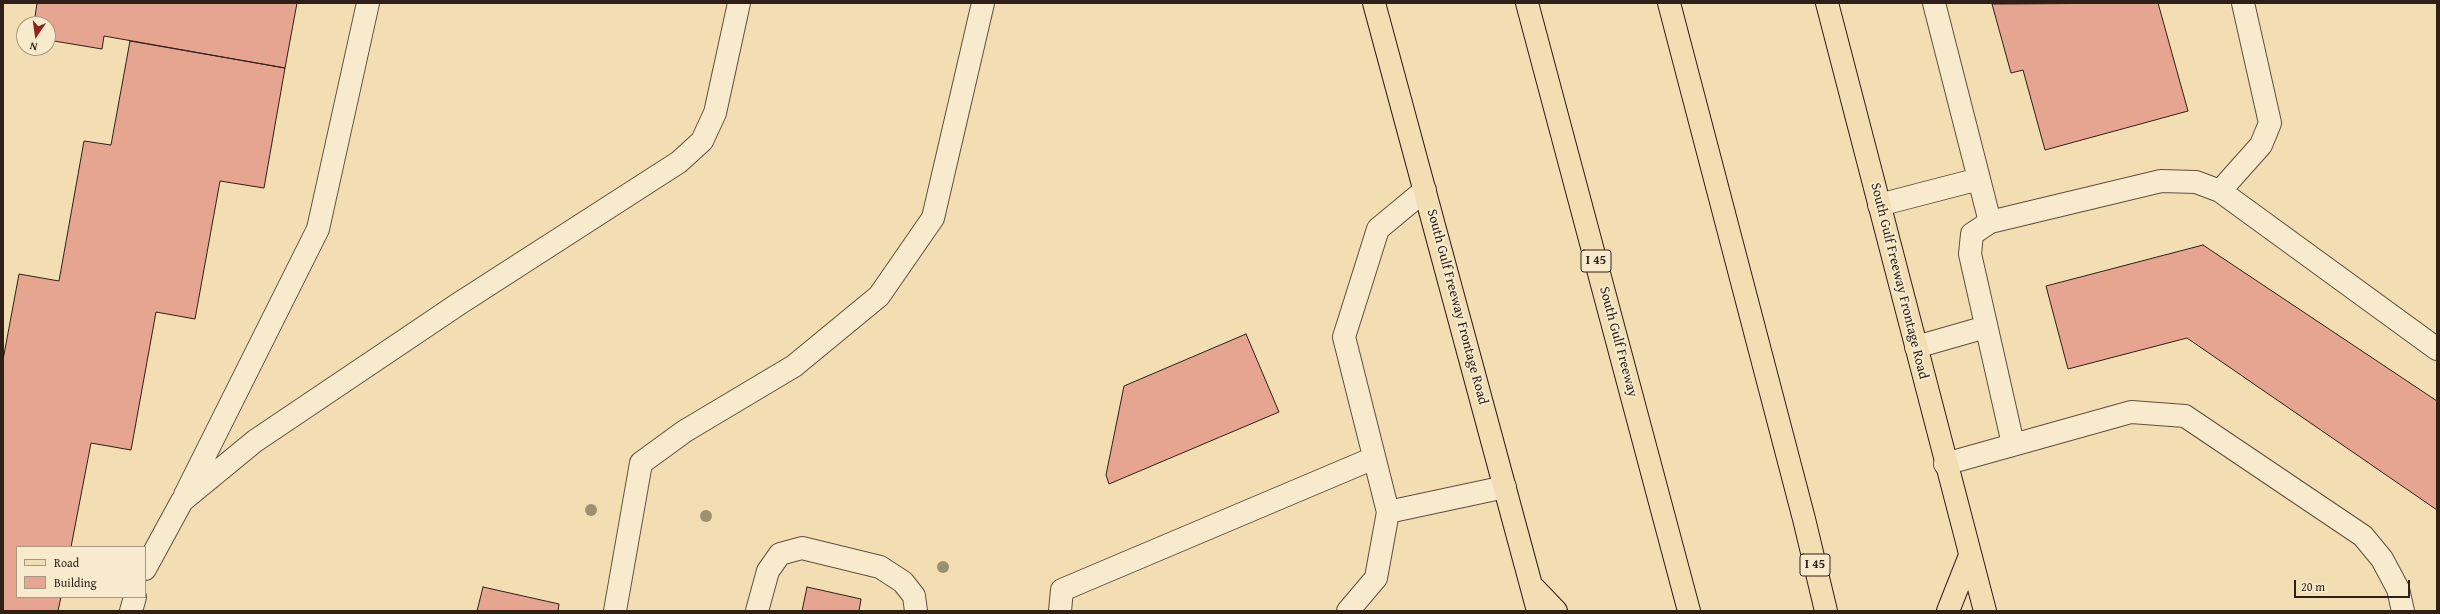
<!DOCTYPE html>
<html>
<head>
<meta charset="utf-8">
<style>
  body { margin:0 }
  #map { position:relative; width:2440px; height:614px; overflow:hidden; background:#f2deb2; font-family:"Gentium Book Plus",serif }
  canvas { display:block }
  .frame { position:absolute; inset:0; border:4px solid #301f17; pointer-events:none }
  .legend { position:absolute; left:16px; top:546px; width:130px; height:52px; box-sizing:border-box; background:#f7eacd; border:1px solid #a79984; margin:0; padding:5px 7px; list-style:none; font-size:12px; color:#301f17 }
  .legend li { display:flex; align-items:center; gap:8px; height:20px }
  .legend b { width:20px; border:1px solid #a79984 }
  .north { position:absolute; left:16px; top:16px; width:40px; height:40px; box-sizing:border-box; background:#f7eacd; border:1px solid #a79984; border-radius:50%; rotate:193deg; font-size:11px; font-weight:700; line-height:16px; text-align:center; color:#301f17 }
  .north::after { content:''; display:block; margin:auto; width:14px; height:18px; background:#8f2418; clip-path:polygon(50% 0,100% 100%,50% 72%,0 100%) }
  .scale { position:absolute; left:2294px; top:580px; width:116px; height:18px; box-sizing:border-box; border:2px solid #301f17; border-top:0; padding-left:5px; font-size:12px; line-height:14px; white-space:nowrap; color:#301f17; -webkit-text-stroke:3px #f7eacd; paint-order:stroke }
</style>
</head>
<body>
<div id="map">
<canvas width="2440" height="614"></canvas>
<div class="frame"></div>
<ul class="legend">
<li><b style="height:5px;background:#f2deb2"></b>Road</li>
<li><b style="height:11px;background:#e5a590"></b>Building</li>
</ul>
<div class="north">N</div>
<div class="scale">20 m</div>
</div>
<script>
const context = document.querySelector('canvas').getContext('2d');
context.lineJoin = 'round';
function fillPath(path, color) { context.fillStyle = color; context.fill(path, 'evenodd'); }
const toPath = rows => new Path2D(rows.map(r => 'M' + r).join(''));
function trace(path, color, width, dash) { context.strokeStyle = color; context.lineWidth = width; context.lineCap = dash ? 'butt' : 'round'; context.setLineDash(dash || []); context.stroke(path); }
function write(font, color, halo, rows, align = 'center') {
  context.font = font + ' "Gentium Book Plus",serif'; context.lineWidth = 4; context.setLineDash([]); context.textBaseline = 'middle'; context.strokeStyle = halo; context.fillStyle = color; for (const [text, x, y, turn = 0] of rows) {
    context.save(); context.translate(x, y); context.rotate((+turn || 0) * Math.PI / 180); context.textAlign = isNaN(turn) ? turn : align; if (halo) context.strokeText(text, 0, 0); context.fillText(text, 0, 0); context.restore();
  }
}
const building = toPath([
  [37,3,297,3,285,68,104,36,102,49,48,40,48,24,34,24,37,3],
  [2158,3,2188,111,2045,150,2023,70,2011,73,1992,4,2158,3],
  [130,41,285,68,264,188,220,181,195,319,156,312,131,450,91,443,71,547,17,547,17,597,61,597,58,611,3,611,3,360,19,274,59,281,84,141,111,145,130,41],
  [2203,245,2437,401,2437,510,2187,338,2068,369,2046,286,2203,245],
  [1246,334,1279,412,1109,484,1106,475,1124,386,1246,334],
  [483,587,559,604,558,611,477,611,483,587],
  [807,587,861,599,859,611,802,611,807,587]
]);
const minor = toPath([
  [1934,3,1990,222],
  [2220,191,2261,145,2270,123,2243,3],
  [1879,205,1979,179],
  [1916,347,1986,327],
  [2013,444,1970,254,1972,234,1990,222,2161,181,2196,182,2220,191,2437,349],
  [1945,464,2131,412,2185,416,2363,536,2382,559,2398,589,2403,611],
  [185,495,318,229,368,3],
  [1388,512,1505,487],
  [145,569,182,501,255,441,460,303,679,162,702,141,715,113,739,3],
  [131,611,135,597],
  [615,611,641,463,685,431,794,366,879,296,933,218,983,3],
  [757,611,768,571,780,554,802,548,880,567,903,582,914,596,916,611],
  [1060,611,1062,590,1374,458],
  [1348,611,1376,578,1388,512,1344,337,1378,229,1425,190]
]);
const major = toPath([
  [1374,3,1538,611],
  [1827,3,1985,611],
  [1533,587,1556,611],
  [1948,611,1969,558]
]);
const highway = toPath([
  [1527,3,1689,611],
  [1669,3,1804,519,1826,611]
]);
const trees = [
  [591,510],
  [706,516],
  [943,567]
];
const shields = [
  [1596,261,30],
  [1815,565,30]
];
const shieldNames = [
  ["I 45",1596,261],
  ["I 45",1815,565]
];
const streetNames = [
  ["South Gulf Freeway Frontage Road",1899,281,76],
  ["South Gulf Freeway Frontage Road",1457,307,75],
  ["South Gulf Freeway",1618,342,75]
];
fillPath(building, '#e5a590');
trace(building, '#301f17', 1);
trace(minor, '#604f3e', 24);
trace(major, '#301f17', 24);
trace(highway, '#301f17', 24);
trace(minor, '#f7eacd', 22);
trace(major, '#f2deb2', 22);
trace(highway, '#f2deb2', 22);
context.fillStyle = '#9d9071';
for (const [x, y] of trees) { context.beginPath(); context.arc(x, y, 6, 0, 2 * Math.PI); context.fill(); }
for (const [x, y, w] of shields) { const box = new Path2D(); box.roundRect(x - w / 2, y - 11, w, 22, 3); context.fillStyle = '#f7eacd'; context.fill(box); trace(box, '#301f17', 1); }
write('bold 13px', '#301f17', null, shieldNames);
write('14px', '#301f17', '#f7eacd', streetNames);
</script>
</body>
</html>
